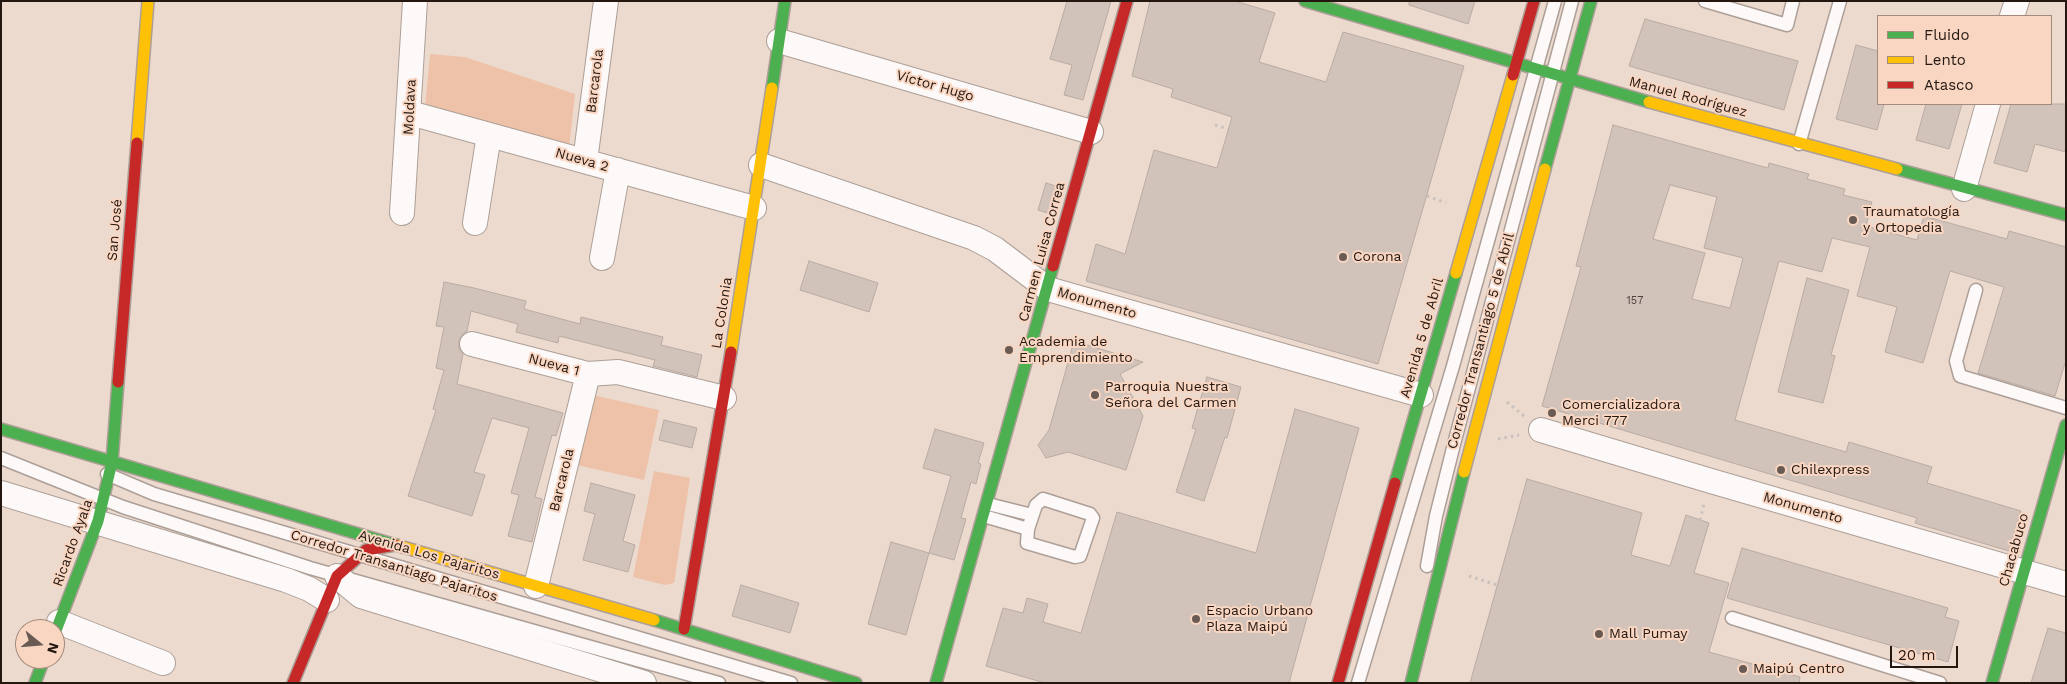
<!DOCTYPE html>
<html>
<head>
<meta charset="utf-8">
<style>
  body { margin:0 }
  #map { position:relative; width:2067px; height:684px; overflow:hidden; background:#ecdacf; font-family:"Work Sans",sans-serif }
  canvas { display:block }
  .frame { position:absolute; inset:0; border:2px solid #231710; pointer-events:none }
  .legend { position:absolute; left:1877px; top:15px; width:175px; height:90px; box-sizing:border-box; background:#f9d6c2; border:1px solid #a38a7b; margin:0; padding:6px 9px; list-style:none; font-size:15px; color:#231710 }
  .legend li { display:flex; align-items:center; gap:10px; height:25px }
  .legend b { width:25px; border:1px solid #a38a7b }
  .north { position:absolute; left:15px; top:619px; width:50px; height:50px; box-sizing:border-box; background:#f9d6c2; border:1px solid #a38a7b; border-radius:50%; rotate:107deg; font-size:14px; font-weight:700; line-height:20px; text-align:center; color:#231710 }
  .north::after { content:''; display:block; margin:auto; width:18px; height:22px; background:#695b53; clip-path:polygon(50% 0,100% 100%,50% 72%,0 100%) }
  .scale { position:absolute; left:1890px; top:646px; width:68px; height:22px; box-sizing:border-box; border:2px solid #231710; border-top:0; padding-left:6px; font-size:15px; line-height:18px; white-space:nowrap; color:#231710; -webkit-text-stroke:4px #f9d6c2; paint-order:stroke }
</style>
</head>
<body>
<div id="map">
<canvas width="2067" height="684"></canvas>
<div class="frame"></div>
<ul class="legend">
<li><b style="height:6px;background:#4caf50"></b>Fluido</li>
<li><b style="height:6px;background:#ffc107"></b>Lento</li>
<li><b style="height:6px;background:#c62828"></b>Atasco</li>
</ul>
<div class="north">N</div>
<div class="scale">20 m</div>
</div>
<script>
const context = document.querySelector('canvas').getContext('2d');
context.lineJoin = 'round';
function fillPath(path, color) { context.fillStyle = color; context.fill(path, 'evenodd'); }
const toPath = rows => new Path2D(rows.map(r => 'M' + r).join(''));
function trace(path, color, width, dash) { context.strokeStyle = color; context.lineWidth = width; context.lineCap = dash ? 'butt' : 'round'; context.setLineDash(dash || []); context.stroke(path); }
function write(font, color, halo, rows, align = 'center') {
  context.font = font + ' "Work Sans",sans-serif'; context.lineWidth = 4; context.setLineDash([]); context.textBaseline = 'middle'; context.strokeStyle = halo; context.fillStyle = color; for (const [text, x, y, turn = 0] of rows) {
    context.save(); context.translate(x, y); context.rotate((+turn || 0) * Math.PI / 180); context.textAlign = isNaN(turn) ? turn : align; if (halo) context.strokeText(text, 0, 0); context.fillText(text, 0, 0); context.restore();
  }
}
const green = toPath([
  [430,54,465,57,575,94,569,148,425,107],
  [588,394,659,410,644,480,572,464],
  [654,471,690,478,674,583,665,585,633,577]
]);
const building = toPath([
  [1067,1,1111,1,1083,100,1064,95,1072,65,1050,59,1067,1],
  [1150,1,1235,1,1275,13,1259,62,1326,82,1343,32,1464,66,1378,364,1086,281,1096,244,1125,254,1154,150,1217,168,1232,117,1171,97,1173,89,1132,76,1150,1],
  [1409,1,1475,1,1468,24,1409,5,1409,1],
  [1645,19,1798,61,1784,110,1629,66,1645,19],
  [1856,45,1878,51,1878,104,1884,104,1877,130,1836,119,1856,45],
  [1926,104,1962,104,1949,149,1916,140,1926,104],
  [2011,104,2066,104,2066,152,2035,144,2027,172,1994,163,2011,104],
  [1613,125,1768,168,1769,163,1809,174,1807,179,1845,189,1843,195,1872,202,1866,226,1917,240,1924,216,2007,239,2009,231,2066,247,2066,360,2055,396,1978,373,2004,287,1950,271,1923,363,1885,352,1897,307,1857,296,1870,247,1832,238,1822,272,1779,261,1735,420,1846,452,1849,442,1932,467,1927,483,2021,511,2009,551,1915,523,1917,518,1542,406,1581,267,1576,266,1613,125],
  [1670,185,1717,197,1704,248,1743,258,1730,308,1692,299,1705,253,1653,239,1670,185],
  [1046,183,1059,187,1051,214,1038,210,1046,183],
  [809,261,878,283,869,312,800,290,809,261],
  [1807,278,1849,290,1831,355,1835,356,1823,403,1778,392,1807,278],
  [444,282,474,288,526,301,524,309,580,324,581,317,663,337,661,345,702,355,697,377,653,366,655,360,559,336,558,343,516,332,518,324,471,311,467,331,462,335,459,341,459,348,463,354,457,384,563,413,556,436,552,435,535,497,542,499,532,542,508,536,519,495,511,493,529,428,492,418,474,472,485,475,472,516,408,496,436,410,433,409,444,370,436,368,444,327,436,326,444,282],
  [1074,341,1143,362,1120,374,1143,416,1126,470,1068,452,1046,458,1038,445,1049,430,1074,341],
  [1207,377,1241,387,1227,438,1225,437,1204,501,1176,492,1196,429,1192,428,1207,377],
  [1295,409,1359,428,1289,683,1045,683,986,666,1003,608,1023,613,1027,598,1048,604,1043,622,1081,633,1117,512,1256,553,1295,409],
  [664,420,697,428,692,448,659,440,664,420],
  [935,429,984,443,978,463,981,464,976,484,971,482,961,518,966,519,954,560,929,553,951,476,923,468,935,429],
  [1527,479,1642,513,1631,555,1670,566,1686,515,1709,523,1694,573,1729,583,1709,652,1800,677,1799,683,1470,683,1527,479],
  [591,483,635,495,623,541,635,545,628,572,583,560,595,514,584,511,591,483],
  [891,542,929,553,906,635,868,624,891,542],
  [1742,548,1948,608,1945,617,1959,621,1948,662,1727,598,1742,548],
  [741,585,799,603,790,633,732,616,741,585],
  [2048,628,2066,633,2066,683,2031,683,2048,628]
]);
const path = toPath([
  [1215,125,1228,129],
  [1427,196,1446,203],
  [1507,402,1524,416],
  [1498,439,1519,435],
  [1700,520,1704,504],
  [1469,576,1497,585]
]);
const lane = toPath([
  [1705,1,1787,25,1793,1],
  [1799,144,1840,1],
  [1976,290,1956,361,1960,376,2066,408],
  [1,458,123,507,310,568,719,683],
  [107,474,154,494,791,683],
  [1043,499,1090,514,1093,518,1080,556,1075,557,1027,543,1028,529,1036,505,1043,499],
  [988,504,1032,515],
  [984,516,1028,529],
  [1427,566,1436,516,1454,444,1572,1],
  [1732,618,1940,683],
  [1358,683,1453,366,1555,1]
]);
const street = toPath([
  [2012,16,2017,1],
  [779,41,1091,132],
  [410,113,754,208],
  [585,161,606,1],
  [761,165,974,238,995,249,1048,289,1421,395],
  [1964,189,1988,104],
  [402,213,415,1],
  [475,223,489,135],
  [602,258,618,170],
  [472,344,588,374,618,372,724,398],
  [1541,430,1711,481,2066,584],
  [1,493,286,580,309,589,327,600],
  [337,576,361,596,644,683],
  [536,586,588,374],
  [59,622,163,663]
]);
const fast = toPath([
  [1305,1,1649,102],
  [772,88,785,1],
  [1545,169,1591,1],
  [1897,169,2066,215],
  [1,429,396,545],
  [1395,483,1456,273],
  [654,620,856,683],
  [55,633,98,521,112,462,118,382],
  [35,683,44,659],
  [936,683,1053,266],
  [1411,683,1464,472],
  [1992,683,2066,425]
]);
const slow = toPath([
  [1649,102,1897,169],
  [137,143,148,1],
  [1456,273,1513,75],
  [731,352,772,88],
  [1464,472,1545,169],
  [396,545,654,620]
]);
const jam = toPath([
  [1513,75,1534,1],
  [1053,266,1127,1],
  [118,382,137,143],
  [684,629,731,352],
  [293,683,337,576,366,550,395,545],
  [1338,683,1395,483]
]);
const markers = [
  [1853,220,5,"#695b53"],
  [1343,257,5,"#695b53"],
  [1009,350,5,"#695b53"],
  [1095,395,5,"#695b53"],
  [1552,413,5,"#695b53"],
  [1781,470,5,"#695b53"],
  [1196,619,5,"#695b53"],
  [1599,634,5,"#695b53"],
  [1743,669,5,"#695b53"]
];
const numberNames = [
  ["157",1635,301]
];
const streetNames = [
  ["Barcarola",595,81,-83],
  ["Víctor Hugo",935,86,16],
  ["Manuel Rodríguez",1688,97,15],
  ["Moldava",410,107,-87],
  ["Nueva 2",582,160,16],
  ["San José",115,230,-85],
  ["Carmen Luisa Correa",1042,252,-75],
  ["Monumento",1097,303,16],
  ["La Colonia",722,313,-81],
  ["Avenida 5 de Abril",1422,338,-74],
  ["Corredor Transantiago 5 de Abril",1481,341,-75],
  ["Nueva 1",554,365,15],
  ["Barcarola",562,480,-76],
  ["Monumento",1803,508,16],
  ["Ricardo Ayala",73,543,-70],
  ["Chacabuco",2014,550,-74],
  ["Avenida Los Pajaritos",429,555,16],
  ["Corredor Transantiago Pajaritos",394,566,17]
];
const poiNames = [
  ["Traumatología",1863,212],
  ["y Ortopedia",1863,228],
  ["Corona",1353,257],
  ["Academia de",1019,342],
  ["Emprendimiento",1019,358],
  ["Parroquia Nuestra",1105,387],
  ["Señora del Carmen",1105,403],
  ["Comercializadora",1562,405],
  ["Merci 777",1562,421],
  ["Chilexpress",1791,470],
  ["Espacio Urbano",1206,611],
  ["Plaza Maipú",1206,627],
  ["Mall Pumay",1609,634],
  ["Maipú Centro",1753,669]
];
fillPath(green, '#edc2a8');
fillPath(building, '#d1c3ba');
trace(building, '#b9aba2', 1);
trace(lane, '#ad9f97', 15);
trace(street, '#ad9f97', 26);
trace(fast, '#ad9f97', 14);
trace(slow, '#ad9f97', 14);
trace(jam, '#ad9f97', 14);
trace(path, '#c9c1be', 3, [2.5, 4]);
trace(lane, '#fcf9f8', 12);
trace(street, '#fcf9f8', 24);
trace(fast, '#4caf50', 11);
trace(slow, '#ffc107', 11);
trace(jam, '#c62828', 11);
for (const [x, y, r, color] of markers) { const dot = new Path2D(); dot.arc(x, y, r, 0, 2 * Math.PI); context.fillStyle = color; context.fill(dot); trace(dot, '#f9d6c2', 2); }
write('11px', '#50443c', null, numberNames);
write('14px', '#231710', '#f9d6c2', streetNames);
write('14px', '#231710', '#f9d6c2', poiNames, 'left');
</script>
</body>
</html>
